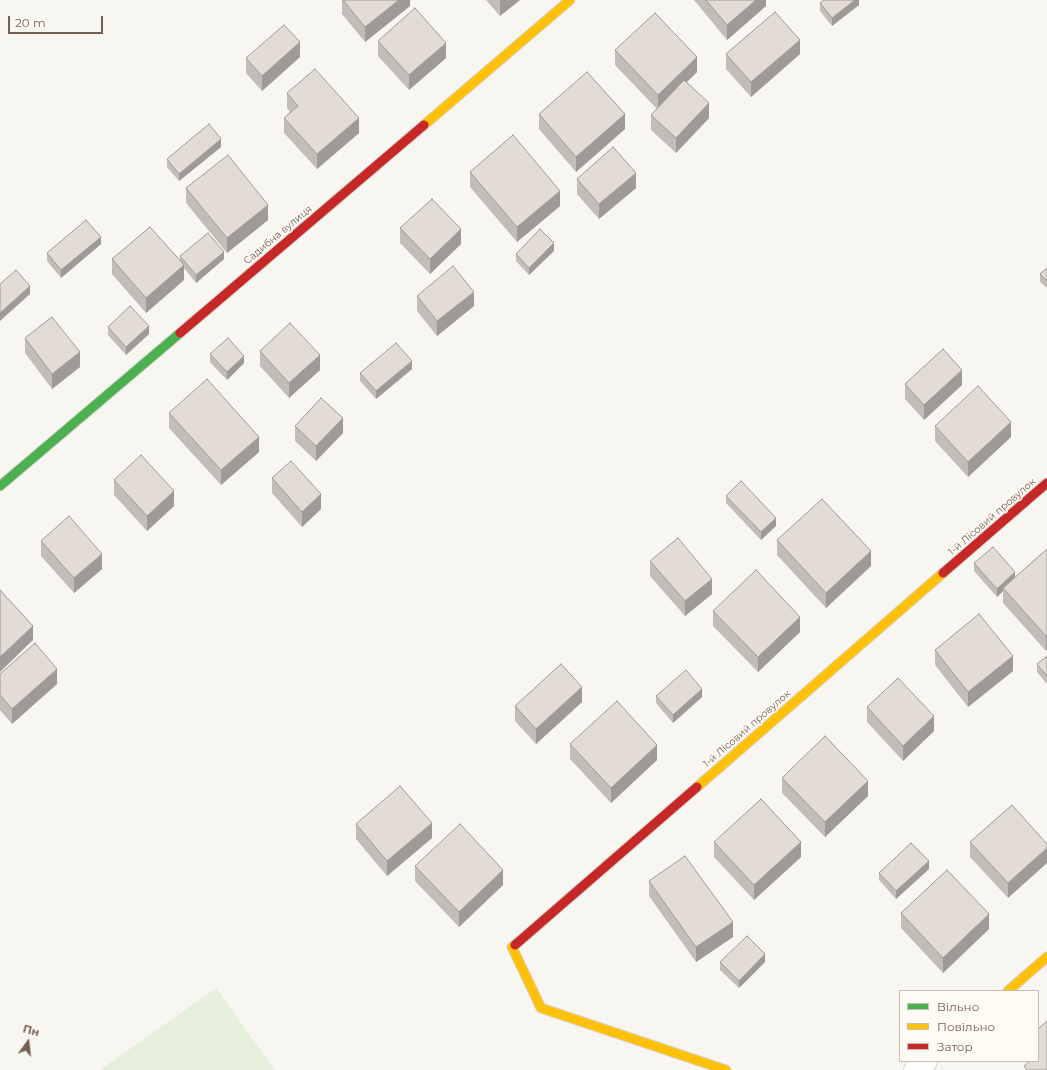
<!DOCTYPE html>
<html>
<head>
<meta charset="utf-8">
<style>
  body { margin:0 }
  #map { position:relative; width:1047px; height:1070px; overflow:hidden; background:#f8f6f0; font-family:Montserrat,sans-serif }
  canvas { display:block }
  .legend { position:absolute; left:899px; top:990px; width:140px; height:72px; box-sizing:border-box; background:#fefaf4; border:1px solid #c8bcb3; margin:0; padding:5px 7px; list-style:none; font-size:12px; color:#766051 }
  .legend li { display:flex; align-items:center; gap:8px; height:20px }
  .legend b { width:20px; border:1px solid #c8bcb3 }
  .north { position:absolute; left:8px; top:1022px; width:40px; height:40px; -webkit-text-stroke:3px #fefaf4; paint-order:stroke; rotate:15deg; font-size:11px; font-weight:700; line-height:16px; text-align:center; color:#766051 }
  .north::after { content:''; display:block; margin:auto; width:14px; height:18px; background:#766051; clip-path:polygon(50% 0,100% 100%,50% 72%,0 100%) }
  .scale { position:absolute; left:8px; top:16px; width:95px; height:18px; box-sizing:border-box; border:2px solid #766051; border-top:0; padding-left:5px; font-size:12px; line-height:14px; white-space:nowrap; color:#766051; -webkit-text-stroke:3px #fefaf4; paint-order:stroke }
</style>
</head>
<body>
<div id="map">
<canvas width="1047" height="1070"></canvas>
<ul class="legend">
<li><b style="height:5px;background:#4caf50"></b>Вільно</li>
<li><b style="height:5px;background:#ffc107"></b>Повільно</li>
<li><b style="height:5px;background:#c62828"></b>Затор</li>
</ul>
<div class="north">Пн</div>
<div class="scale">20 m</div>
</div>
<script>
const context = document.querySelector('canvas').getContext('2d');
context.lineJoin = 'round';
function fillPath(path, color) { context.fillStyle = color; context.fill(path, 'evenodd'); }
const toPath = rows => new Path2D(rows.map(r => 'M' + r).join(''));
function trace(path, color, width, dash) { context.strokeStyle = color; context.lineWidth = width; context.lineCap = dash ? 'butt' : 'round'; context.setLineDash(dash || []); context.stroke(path); }
function write(font, color, halo, rows, align = 'center') {
  context.font = font + ' Montserrat,sans-serif'; context.lineWidth = 3.5; context.setLineDash([]); context.textBaseline = 'middle'; context.strokeStyle = halo; context.fillStyle = color; for (const [text, x, y, turn = 0] of rows) {
    context.save(); context.translate(x, y); context.rotate((+turn || 0) * Math.PI / 180); context.textAlign = isNaN(turn) ? turn : align; if (halo) context.strokeText(text, 0, 0); context.fillText(text, 0, 0); context.restore();
  }
}
const green = toPath([
  [216,988,275,1070,100,1070]
]);
const street = toPath([
  [915,1070,926,1061]
]);
const fast = toPath([
  [0,486,180,333]
]);
const slow = toPath([
  [424,125,570,0],
  [697,787,943,573],
  [515,945,512,947,541,1008,726,1070],
  [1008,991,1047,957]
]);
const jam = toPath([
  [180,333,424,125],
  [943,573,1047,483],
  [515,945,697,787]
]);
const wall = toPath([
  [342,0,410,0,410,6,365,42,342,14],
  [486,0,520,0,500,16],
  [694,0,766,0,766,6,727,40],
  [859,0,859,5,832,26,820,11,820,3],
  [378,41,446,58,409,90,378,56],
  [615,50,697,72,686,83,709,118,676,153,651,130,651,115,657,109,615,65],
  [726,54,800,54,751,97,726,69],
  [300,57,262,91,246,73,246,58],
  [287,93,359,133,317,169,284,133,284,118,290,112,287,108],
  [539,114,625,129,576,172,539,129],
  [221,147,179,181,167,167,167,159],
  [470,172,560,206,517,242,470,187],
  [577,179,636,188,599,219,577,194],
  [186,188,268,220,227,253,186,203],
  [400,228,461,244,430,274,400,243],
  [101,244,61,278,47,261,47,253],
  [554,251,529,275,516,261,516,254],
  [180,256,224,259,196,283,184,268,184,280,146,313,112,274,112,259,180,261],
  [1047,268,1047,288,1040,282,1040,274],
  [417,296,474,306,437,336,417,311],
  [108,327,149,334,126,355,108,335],
  [25,338,80,367,52,389,25,353],
  [260,351,320,370,289,398,260,366],
  [210,354,244,363,227,380,210,362],
  [412,369,376,399,360,381,360,373],
  [905,384,962,385,924,420,905,399],
  [169,413,259,452,221,485,169,428],
  [295,426,343,433,316,461,295,441],
  [935,426,1011,437,968,477,935,441],
  [272,478,321,509,302,527,272,493],
  [114,480,174,506,147,531,114,495],
  [726,496,776,526,761,540,726,503],
  [777,540,871,566,826,608,777,555],
  [41,541,102,569,74,593,41,556],
  [1047,549,1046,651,1003,603,1003,591,997,597,974,571,974,563,1015,577],
  [650,561,712,594,685,616,650,576],
  [713,611,800,632,758,672,713,626],
  [935,650,1013,671,968,707,935,665],
  [1047,656,1047,684,1037,672,1037,664],
  [0,674,57,684,12,724,0,710],
  [656,696,702,697,673,723,656,703],
  [582,702,536,744,515,721,515,706],
  [867,707,934,731,903,761,867,722],
  [570,744,657,760,611,803,570,759],
  [782,778,868,796,825,837,782,793],
  [1012,805,1008,898,970,857,970,842],
  [356,824,432,838,387,876,356,839],
  [714,842,801,857,754,900,714,857],
  [415,866,503,885,459,927,415,881],
  [929,869,896,899,879,880,879,873],
  [649,881,733,937,696,962,649,896],
  [901,913,989,929,943,973,901,928],
  [720,962,765,962,739,988,720,970]
]);
const shadedWall = toPath([
  [399,0,410,0,410,6,365,42,365,27],
  [501,0,520,0,500,16,500,1],
  [756,0,766,0,766,6,727,40,727,25],
  [855,0,859,0,859,5,832,26,832,18],
  [800,40,800,54,751,97,751,82],
  [300,42,300,57,262,91,262,76],
  [446,43,446,58,409,90,409,75],
  [697,57,697,72,658,110,658,95],
  [709,103,709,118,676,153,676,138],
  [625,114,625,129,576,172,576,157],
  [359,118,359,133,317,169,317,154],
  [221,139,221,147,179,181,179,174],
  [636,173,636,188,599,219,599,204],
  [560,191,560,206,517,242,517,227],
  [268,205,268,220,227,253,227,238],
  [461,229,461,244,430,274,430,259],
  [101,237,101,244,61,278,61,270],
  [554,243,554,251,529,275,529,268],
  [224,252,224,259,196,283,196,275],
  [184,265,184,280,146,313,146,298],
  [30,286,30,294,0,321,0,313],
  [474,292,474,306,437,336,437,321],
  [149,326,149,334,126,355,126,347],
  [80,352,80,367,52,389,52,374],
  [320,355,320,370,289,398,289,383],
  [244,356,244,363,227,380,227,372],
  [412,361,412,369,376,399,376,391],
  [962,370,962,385,924,420,924,405],
  [343,418,343,433,316,461,316,446],
  [1011,422,1011,437,968,477,968,462],
  [259,437,259,452,221,485,221,470],
  [174,491,174,506,147,531,147,516],
  [321,494,321,509,302,527,302,512],
  [776,518,776,526,761,540,761,532],
  [871,551,871,566,826,608,826,593],
  [102,554,102,569,74,593,74,578],
  [1015,572,1015,580,1003,588,1003,591,997,597,997,589],
  [712,579,712,594,685,616,685,601],
  [800,617,800,632,758,672,758,657],
  [33,626,33,640,0,672,0,657],
  [1047,635,1047,650,1046,651,1046,636],
  [1013,656,1013,671,968,707,968,692],
  [57,669,57,684,12,724,12,709],
  [582,687,582,702,536,744,536,729],
  [702,689,702,697,673,723,673,715],
  [934,716,934,731,903,761,903,746],
  [657,745,657,760,611,803,611,788],
  [868,781,868,796,825,837,825,822],
  [432,823,432,838,387,876,387,861],
  [801,842,801,857,754,900,754,885],
  [1047,848,1047,863,1008,898,1008,883],
  [929,861,929,869,896,899,896,891],
  [503,870,503,885,459,927,459,912],
  [989,914,989,929,943,973,943,958],
  [733,922,733,937,696,962,696,947],
  [765,954,765,962,739,988,739,981]
]);
const building = toPath([
  [343,0,399,0,365,27,343,0],
  [706,0,756,0,727,25,706,0],
  [824,0,855,0,832,18,820,3,824,0],
  [415,8,446,43,409,75,378,41,415,8],
  [775,12,800,40,751,82,726,54,775,12],
  [655,13,697,57,658,95,615,50,655,13],
  [284,25,300,42,262,76,246,58,284,25],
  [315,69,359,118,317,154,284,118,298,106,287,93,315,69],
  [587,72,625,114,576,157,539,114,587,72],
  [684,80,709,103,676,138,651,115,684,80],
  [209,124,221,139,179,174,167,159,209,124],
  [513,135,560,191,517,227,470,172,513,135],
  [613,147,636,173,599,204,577,179,613,147],
  [228,155,268,205,227,238,186,188,228,155],
  [432,199,461,229,430,259,400,228,432,199],
  [86,220,101,237,61,270,47,253,86,220],
  [150,227,184,265,146,298,112,259,150,227],
  [540,229,554,243,529,268,516,254,540,229],
  [208,233,224,252,196,275,180,256,208,233],
  [453,266,474,292,437,321,417,296,453,266],
  [1047,268,1047,281,1040,274,1047,268],
  [16,270,30,286,0,313,0,284,16,270],
  [130,306,149,326,126,347,108,327,130,306],
  [52,317,80,352,52,374,25,338,52,317],
  [290,323,320,355,289,383,260,351,290,323],
  [228,338,244,356,227,372,210,354,228,338],
  [396,343,412,361,376,391,360,373,396,343],
  [943,349,962,370,924,405,905,384,943,349],
  [207,379,259,437,221,470,169,413,207,379],
  [978,386,1011,422,968,462,935,426,978,386],
  [321,398,343,418,316,446,295,426,321,398],
  [141,455,174,491,147,516,114,480,141,455],
  [291,461,321,494,302,512,272,478,291,461],
  [741,481,776,518,761,532,726,496,741,481],
  [822,499,871,551,826,593,777,540,822,499],
  [69,516,102,554,74,578,41,541,69,516],
  [678,538,712,579,685,601,650,561,678,538],
  [993,547,1015,572,997,589,974,563,993,547],
  [1047,549,1047,635,1046,636,1003,588,1047,549],
  [756,570,800,617,758,657,713,611,756,570],
  [0,590,33,626,0,657,0,590],
  [979,614,1013,656,968,692,935,650,979,614],
  [35,643,57,669,12,709,0,695,0,674,35,643],
  [1047,656,1047,676,1037,664,1047,656],
  [561,664,582,687,536,729,515,706,561,664],
  [686,670,702,689,673,715,656,696,686,670],
  [898,678,934,716,903,746,867,707,898,678],
  [617,701,657,745,611,788,570,744,617,701],
  [825,736,868,781,825,822,782,778,825,736],
  [400,786,432,823,387,861,356,824,400,786],
  [761,799,801,842,754,885,714,842,761,799],
  [1012,805,1047,844,1047,848,1008,883,970,842,1012,805],
  [460,824,503,870,459,912,415,866,460,824],
  [911,843,929,861,896,891,879,873,911,843],
  [685,856,733,922,696,947,649,881,685,856],
  [947,870,989,914,943,958,901,913,947,870],
  [747,936,765,954,739,981,720,962,747,936],
  [1047,1021,1047,1070,1027,1070,1024,1066,1030,1061,1038,1061,1038,1029,1047,1021]
]);
const streetNames = [
  ["Садибна вулиця",278,235,-40],
  ["1-й Лісовий провулок",992,517,-41],
  ["1-й Лісовий провулок",747,729,-41]
];
fillPath(green, '#e5efdc');
trace(street, '#d8d3ce', 24);
trace(fast, '#d8d3ce', 11);
trace(slow, '#d8d3ce', 11);
trace(jam, '#d8d3ce', 11);
trace(street, '#fefefd', 22);
trace(fast, '#4caf50', 9);
trace(slow, '#ffc107', 9);
trace(jam, '#c62828', 9);
fillPath(wall, '#c2bdb7');
fillPath(shadedWall, '#9e9a95');
fillPath(building, '#e2dcd5');
trace(building, '#9e9a95', 1);
write('10px', '#766051', '#fefaf4', streetNames);
</script>
</body>
</html>
